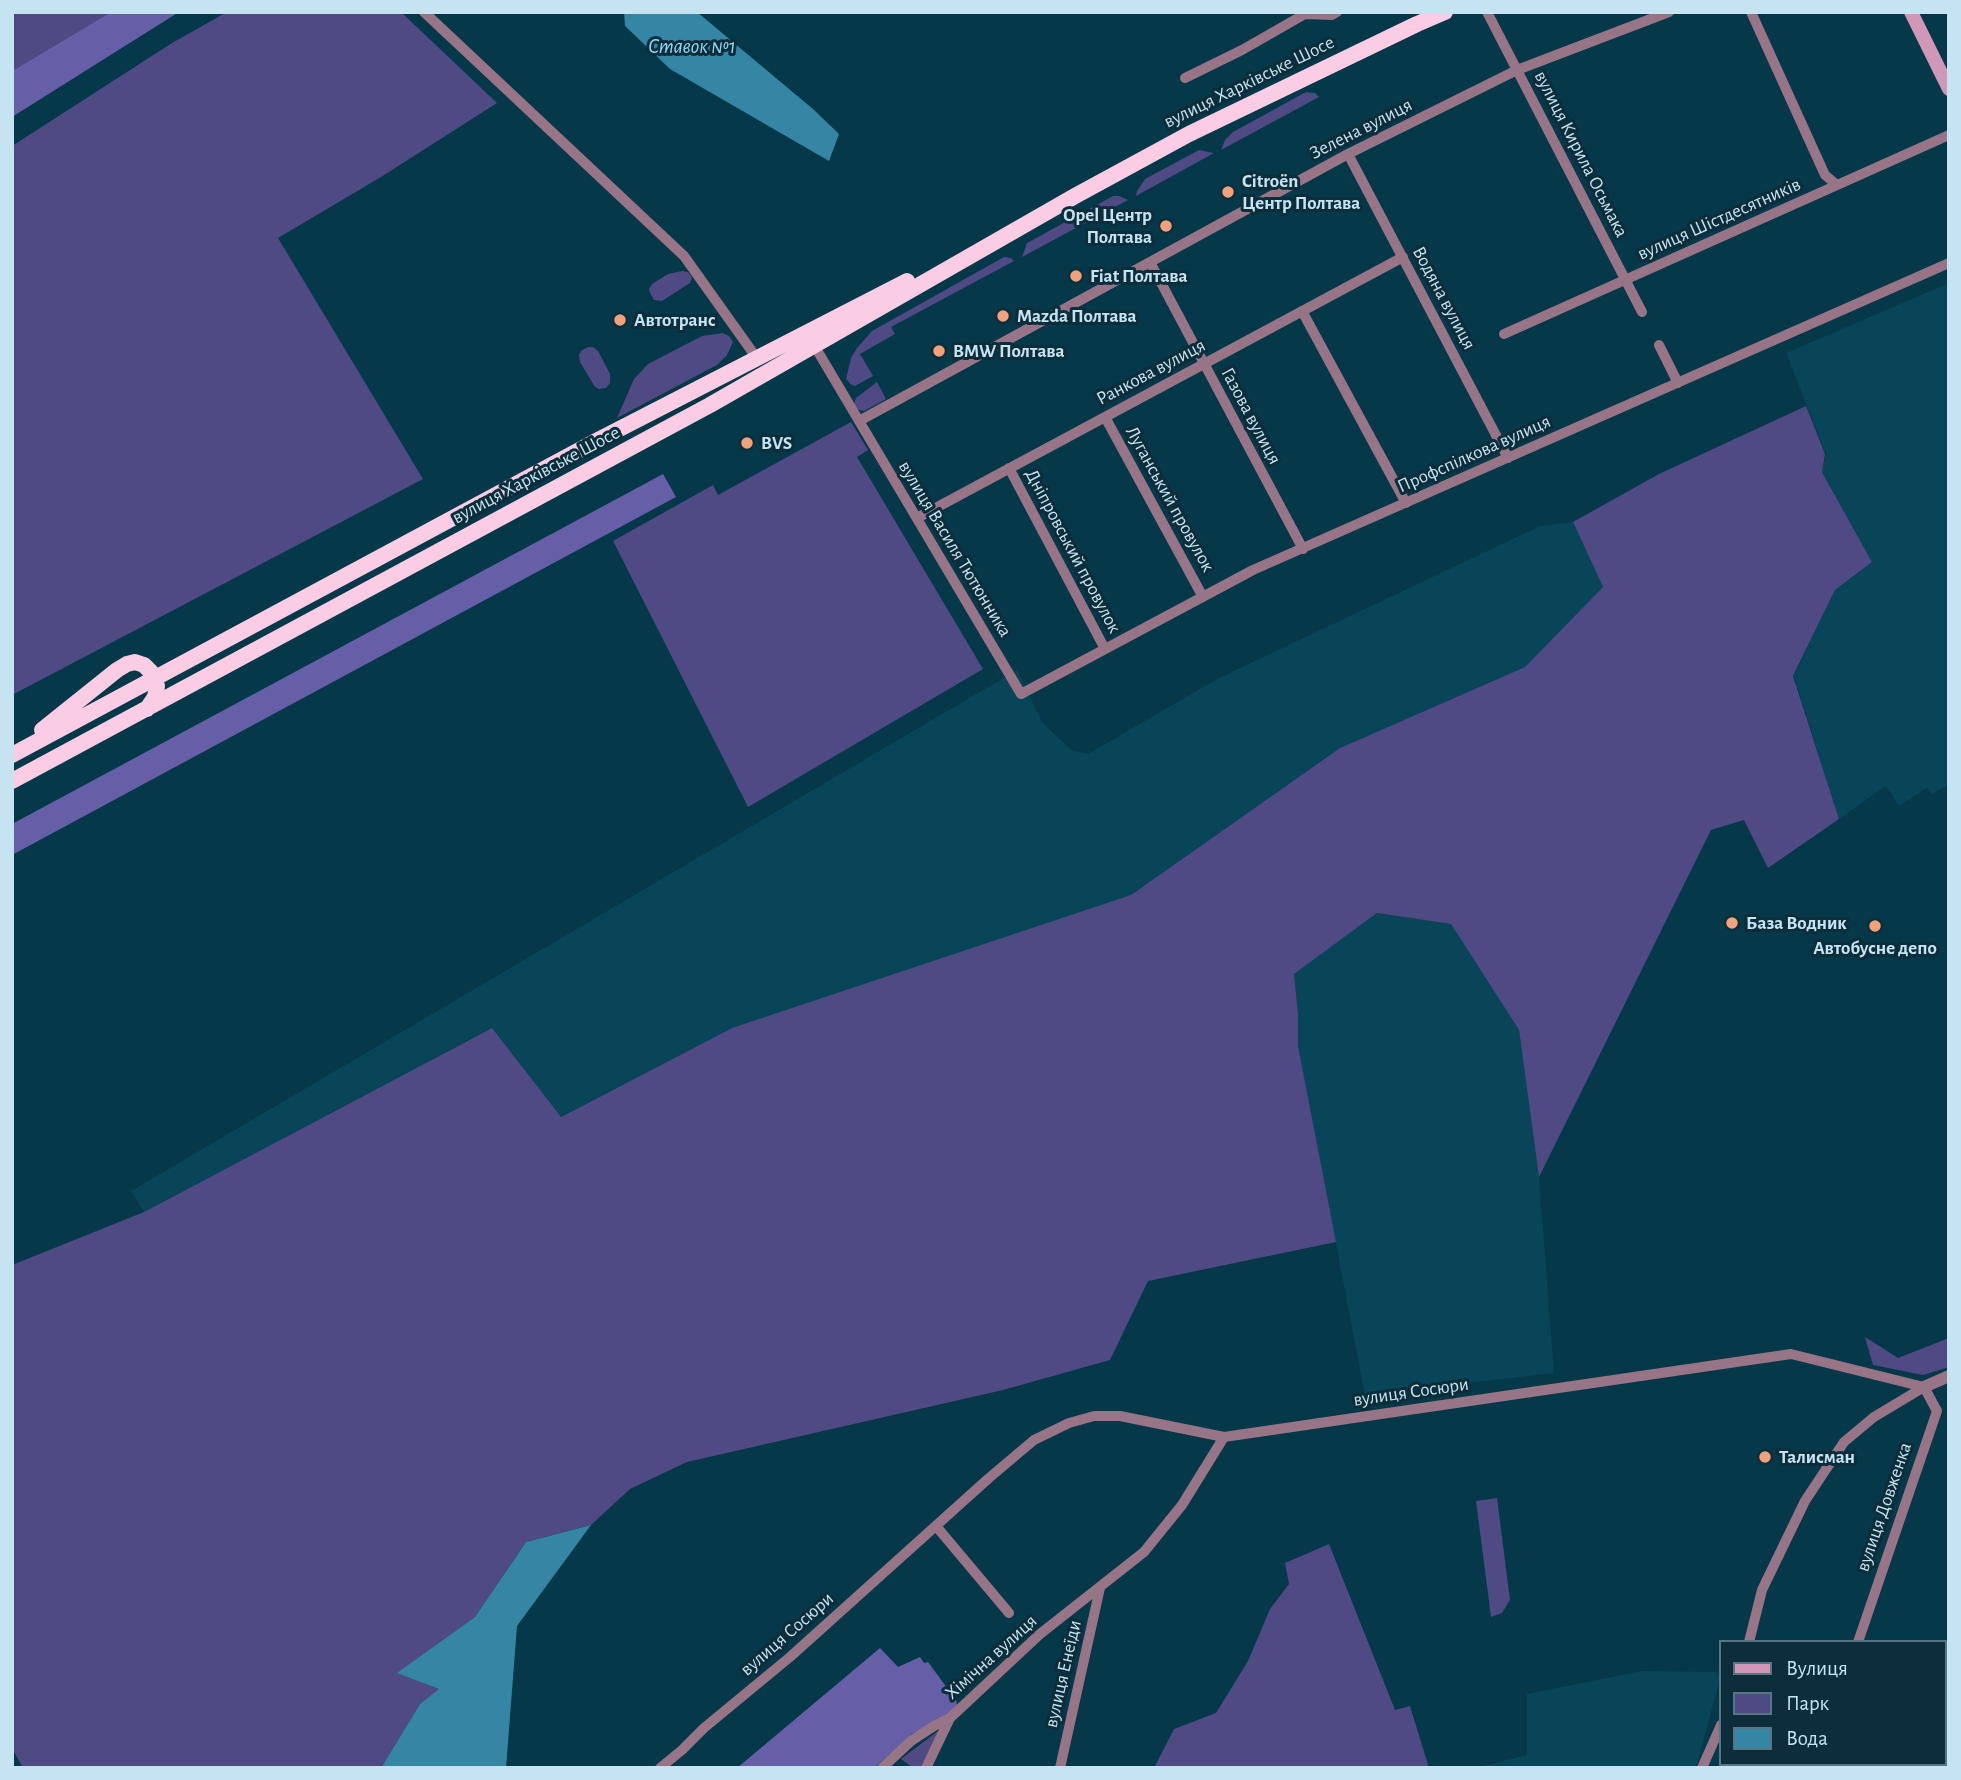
<!DOCTYPE html>
<html>
<head>
<meta charset="utf-8">
<style>
  body { margin:0 }
  #map { position:relative; width:1961px; height:1780px; overflow:hidden; background:#053849; font-family:"Alegreya Sans",sans-serif }
  canvas { display:block }
  .frame { position:absolute; inset:0; border:14px solid #c5e3f1; pointer-events:none }
  .legend { position:absolute; left:1719px; top:1640px; width:228px; height:126px; box-sizing:border-box; background:#0c2d39; border:2px solid #567683; margin:0; padding:9px 12px; list-style:none; font-size:21px; color:#c5e3f1 }
  .legend li { display:flex; align-items:center; gap:14px; height:35px }
  .legend b { width:35px; border:2px solid #567683 }
</style>
</head>
<body>
<div id="map">
<canvas width="1961" height="1780"></canvas>
<div class="frame"></div>
<ul class="legend">
<li><b style="height:9px;background:#d098b6"></b>Вулиця</li>
<li><b style="height:19px;background:#4f4984"></b>Парк</li>
<li><b style="height:19px;background:#3586a4"></b>Вода</li>
</ul>
</div>
<script>
const context = document.querySelector('canvas').getContext('2d');
context.lineJoin = 'round';
function fillPath(path, color) { context.fillStyle = color; context.fill(path, 'evenodd'); }
const toPath = rows => new Path2D(rows.map(r => 'M' + r).join(''));
function trace(path, color, width, dash) { context.strokeStyle = color; context.lineWidth = width; context.lineCap = dash ? 'butt' : 'round'; context.setLineDash(dash || []); context.stroke(path); }
function write(font, color, halo, rows, align = 'center') {
  context.font = font + ' "Alegreya Sans",sans-serif'; context.lineWidth = 6; context.setLineDash([]); context.textBaseline = 'middle'; context.strokeStyle = halo; context.fillStyle = color; for (const [text, x, y, turn = 0] of rows) {
    context.save(); context.translate(x, y); context.rotate((+turn || 0) * Math.PI / 180); context.textAlign = isNaN(turn) ? turn : align; if (halo) context.strokeText(text, 0, 0); context.fillText(text, 0, 0); context.restore();
  }
}
const built = toPath([
  [1949,283,1949,784,1932,795,1927,788,1899,806,1886,786,1839,819,1794,676,1835,590,1872,562,1822,471,1826,454,1786,353],
  [1573,522,1603,587,1525,667,1340,748,1131,895,732,1028,560,1117,491,1028,144,1212,131,1191,1017,670,1042,722,1071,750,1088,754,1219,678,1540,526],
  [1377,913,1451,924,1519,1030,1539,1177,1554,1373,1365,1395,1298,1046,1298,1014,1294,974],
  [1642,1671,1717,1672,1720,1678,1696,1768,1475,1768,1527,1755,1527,1694]
]);
const green = toPath([
  [12,12,111,12,12,71],
  [227,12,401,12,497,103,381,177,278,238,423,479,12,695,12,146,172,43],
  [1306,92,1315,93,1319,97,1221,150,1225,140,1233,132],
  [1199,150,1214,153,1136,196,1137,191,1145,179],
  [1113,196,1119,196,1128,200,1022,257,1027,243],
  [1004,257,1011,258,1014,261,891,327,895,334,860,354,873,376,855,386,850,384,846,379,851,358,857,348,872,331],
  [682,271,688,272,692,277,690,283,662,301,654,300,650,293,649,289,652,284,668,274],
  [723,333,729,336,733,342,727,355,717,365,617,418,634,379,648,364,702,336],
  [588,347,593,347,598,351,610,374,610,383,606,388,599,389,595,387,580,362,579,355,581,351],
  [877,382,886,399,864,411,859,410,854,404,856,398],
  [1806,406,1825,454,1822,472,1872,562,1835,590,1793,676,1839,819,1768,868,1744,820,1711,830,1539,1177,1519,1030,1451,924,1377,913,1294,974,1298,1014,1298,1046,1336,1242,1148,1281,1110,1360,1003,1390,687,1462,630,1489,591,1525,526,1542,475,1617,398,1673,440,1689,420,1704,381,1768,23,1768,12,1748,12,1265,144,1212,492,1028,561,1117,732,1028,1131,895,1340,748,1525,667,1603,587,1573,522,1659,474],
  [851,422,868,450,857,457,983,669,748,807,613,541,713,485,718,495],
  [1865,1337,1898,1358,1949,1338,1949,1367,1923,1375,1873,1365],
  [1497,1498,1510,1600,1502,1613,1491,1617,1476,1501],
  [1329,1544,1395,1710,1410,1706,1429,1768,1154,1768,1174,1729,1216,1713,1248,1661,1270,1609,1289,1584,1285,1563],
  [942,1728,920,1768,913,1768,901,1759]
]);
const forest = toPath([
  [111,12,179,12,12,117,12,71],
  [663,474,676,497,12,855,12,824],
  [880,1648,898,1667,920,1657,924,1663,928,1662,956,1700,957,1705,945,1717,912,1734,874,1768,737,1768]
]);
const water = toPath([
  [624,12,697,12,813,109,839,134,829,161,670,69,625,26],
  [591,1525,517,1626,506,1768,381,1768,420,1704,439,1689,397,1673,475,1617,526,1542]
]);
const minor = toPath([
  [424,12,684,256,756,357],
  [1487,12,1642,312],
  [1751,12,1825,175,1837,185],
  [1185,78,1242,50,1305,14,1332,15,1337,12],
  [1348,154,1508,458],
  [1150,262,1303,549],
  [1302,311,1406,503],
  [1504,334,1949,135],
  [814,345,1021,694,1253,570,1949,263],
  [1659,345,1678,383],
  [1105,417,1203,597],
  [859,421,1348,154,1517,70,1669,12],
  [1009,468,1105,649],
  [917,518,1403,257],
  [936,1526,1009,1613],
  [1749,1642,1762,1590,1805,1501,1844,1442,1874,1417,1924,1387],
  [1858,1642,1937,1411,1924,1387],
  [660,1768,682,1750,704,1728,790,1657,989,1478,1034,1440,1069,1423,1094,1416,1120,1416,1224,1437,1791,1354,1924,1387],
  [882,1768,911,1741,934,1726,950,1718],
  [926,1768,950,1718,1040,1634,1144,1552,1182,1505,1224,1437],
  [1060,1768,1100,1588],
  [1702,1768,1721,1725],
  [1815,1768,1816,1764]
]);
const tertiary = toPath([
  [1924,1387,1949,1376]
]);
const secondary = toPath([
  [1911,12,1949,89]
]);
const trunk = toPath([
  [42,730,117,670,127,664,135,662,144,665,151,672,157,686,155,697,147,709],
  [12,755,598,440,907,281],
  [12,781,710,405,1075,196,1189,134,1417,24,1445,12]
]);
const markers = [
  [1228,192,7,"#f1a17b"],
  [1166,226,7,"#f1a17b"],
  [1076,276,7,"#f1a17b"],
  [1003,316,7,"#f1a17b"],
  [620,320,7,"#f1a17b"],
  [939,351,7,"#f1a17b"],
  [747,443,7,"#f1a17b"],
  [1732,923,7,"#f1a17b"],
  [1875,926,7,"#f1a17b"],
  [1765,1457,7,"#f1a17b"]
];
const streetNames = [
  ["вулиця Харківське Шосе",1249,82,-26],
  ["Зелена вулиця",1361,129,-27],
  ["вулиця Кирила Осьмака",1581,154,63],
  ["вулиця Шістдесятників",1719,219,-24],
  ["Водяна вулиця",1444,298,62],
  ["Ранкова вулиця",1151,372,-28],
  ["Газова вулиця",1251,416,62],
  ["Профспілкова вулиця",1474,454,-24],
  ["вулиця Харківське Шосе",536,475,-28],
  ["Луганський провулок",1170,499,61],
  ["вулиця Василя Тютюнника",955,549,59],
  ["Дніпровський провулок",1073,551,62],
  ["вулиця Сосюри",1411,1392,-8],
  ["вулиця Довженка",1884,1507,-71],
  ["вулиця Сосюри",787,1634,-41],
  ["Хімічна вулиця",991,1657,-42],
  ["вулиця Енеїди",1063,1674,-77]
];
const poiNames = [
  ["Citroën",1242,181],
  ["Центр Полтава",1242,203],
  ["Opel Центр",1152,215,"right"],
  ["Полтава",1152,237,"right"],
  ["Fiat Полтава",1090,276],
  ["Mazda Полтава",1017,316],
  ["Автотранс",634,320],
  ["BMW Полтава",953,351],
  ["BVS",761,443],
  ["База Водник",1746,923],
  ["Автобусне депо",1875,948,"center"],
  ["Талисман",1779,1457]
];
const waterNames = [
  ["Ставок №1",692,47]
];
fillPath(built, '#084559');
fillPath(green, '#4f4984');
fillPath(forest, '#665fa8');
fillPath(water, '#3586a4');
trace(minor, '#977486', 10);
trace(tertiary, '#977486', 12);
trace(secondary, '#d098b6', 14);
trace(trunk, '#facde4', 16);
for (const [x, y, r, color] of markers) { const dot = new Path2D(); dot.arc(x, y, r, 0, 2 * Math.PI); context.fillStyle = color; context.fill(dot); trace(dot, '#0c2d39', 2.5); }
write('19px', '#c5e3f1', '#0c2d39', streetNames);
write('bold 19px', '#c5e3f1', '#0c2d39', poiNames, 'left');
write('italic 21px', '#8fdaf9', '#0c2d39', waterNames);
</script>
</body>
</html>
